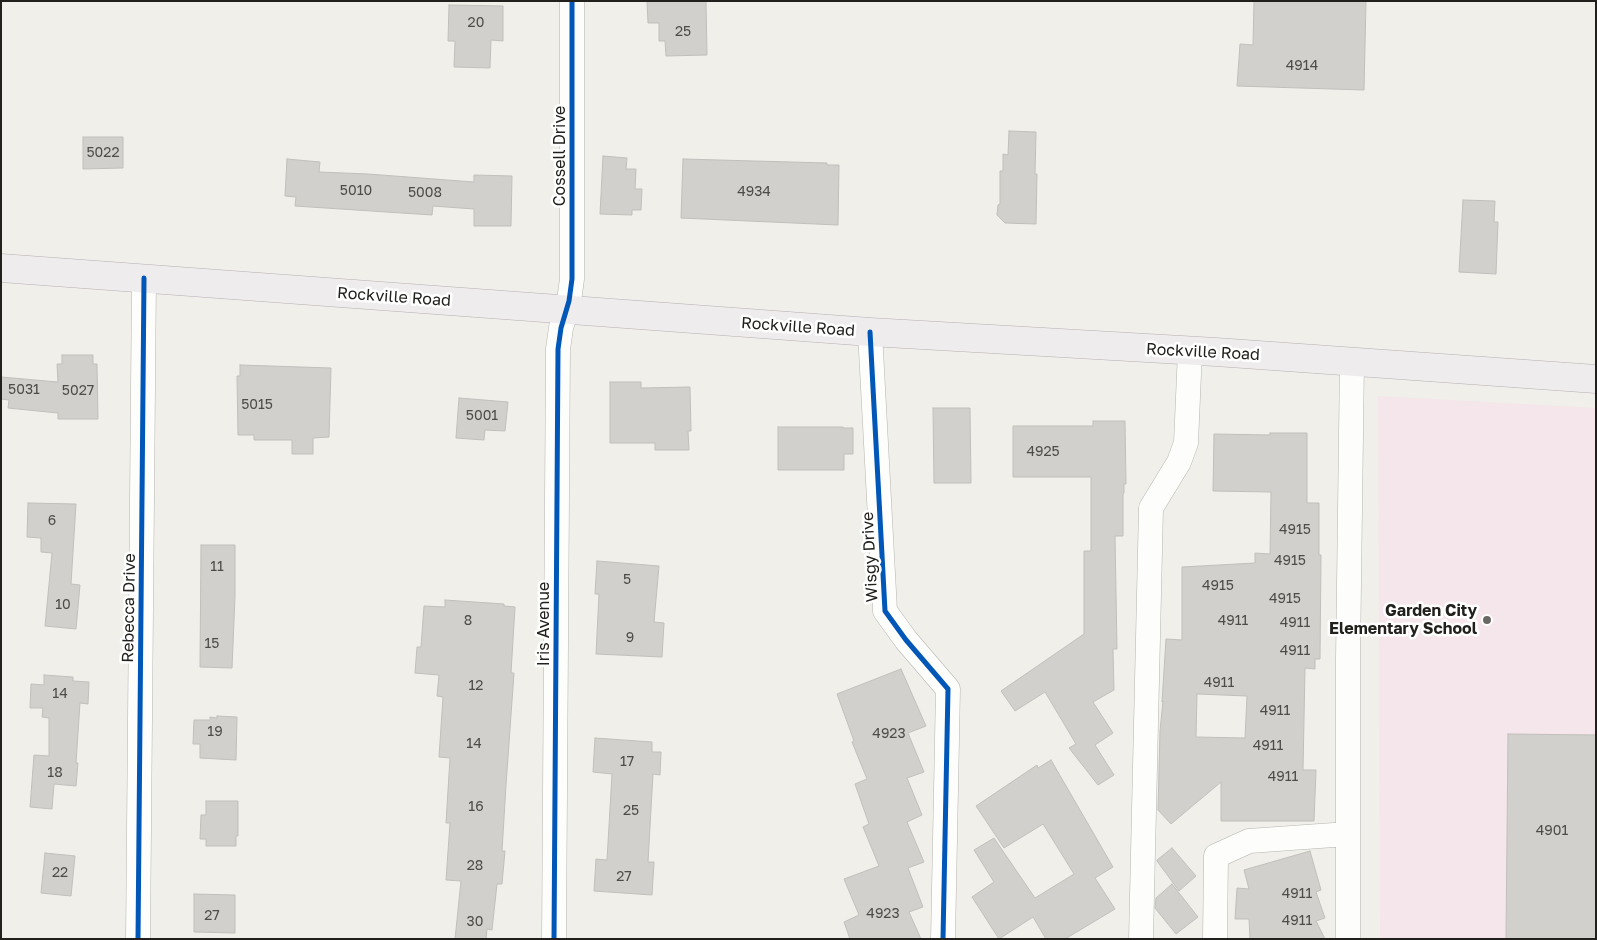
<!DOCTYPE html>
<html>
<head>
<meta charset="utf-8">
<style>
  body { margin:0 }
  #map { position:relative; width:1597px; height:940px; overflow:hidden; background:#f0efea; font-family:"Golos Text",sans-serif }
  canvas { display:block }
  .frame { position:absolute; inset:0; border:2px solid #21201c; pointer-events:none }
</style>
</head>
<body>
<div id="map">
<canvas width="1597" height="940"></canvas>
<div class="frame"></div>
</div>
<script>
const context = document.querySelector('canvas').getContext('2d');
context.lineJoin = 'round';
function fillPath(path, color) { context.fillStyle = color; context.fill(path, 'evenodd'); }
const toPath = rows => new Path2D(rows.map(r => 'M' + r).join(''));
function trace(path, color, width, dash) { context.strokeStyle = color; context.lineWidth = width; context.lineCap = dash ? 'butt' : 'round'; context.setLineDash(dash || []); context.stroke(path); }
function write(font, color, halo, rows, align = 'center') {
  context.font = font + ' "Golos Text",sans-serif'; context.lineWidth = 5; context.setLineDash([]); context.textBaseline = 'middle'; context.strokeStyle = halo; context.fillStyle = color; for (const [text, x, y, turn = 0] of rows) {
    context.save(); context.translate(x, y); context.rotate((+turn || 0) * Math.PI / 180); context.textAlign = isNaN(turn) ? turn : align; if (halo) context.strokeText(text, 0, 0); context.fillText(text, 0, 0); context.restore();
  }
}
const education = toPath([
  [1378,396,1596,408,1596,939,1380,939]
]);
const building = toPath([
  [647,1,706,1,707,55,666,56,665,41,659,41,659,23,648,23,647,1],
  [1254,1,1366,1,1364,90,1237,86,1240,44,1253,45,1254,1],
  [449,5,503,6,503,41,491,40,490,68,454,67,455,41,448,41,449,5],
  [1009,131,1036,132,1035,174,1037,174,1036,224,1005,223,997,215,998,205,1000,204,1000,171,1003,171,1003,154,1008,155,1009,131],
  [83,137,123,137,123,168,83,169,83,137],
  [603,156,627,158,626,169,636,169,635,189,642,189,641,210,632,210,632,215,600,214,603,156],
  [287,159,320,162,319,172,368,174,474,182,474,175,512,176,511,226,474,226,474,209,433,206,432,215,295,206,296,197,285,196,287,159],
  [683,159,827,163,827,165,839,165,838,225,681,218,683,159],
  [1463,200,1495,201,1494,222,1498,222,1496,274,1459,272,1463,200],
  [62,355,93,355,93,364,97,364,98,419,58,419,58,413,8,408,9,400,1,399,1,377,58,382,57,364,62,364,62,355],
  [240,365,331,368,329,437,313,438,313,454,292,454,292,440,254,440,254,435,238,435,237,376,240,376,240,365],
  [610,382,641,382,641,388,690,387,691,431,688,431,689,450,655,450,655,443,610,443,610,382],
  [459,398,508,402,505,431,485,430,484,440,456,438,459,398],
  [933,408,970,408,971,483,934,483,933,408],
  [1093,421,1125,421,1126,484,1124,484,1124,493,1123,494,1123,536,1115,536,1117,649,1113,649,1114,690,1093,702,1113,733,1095,745,1114,775,1098,785,1069,748,1076,744,1045,692,1015,711,1001,691,1084,634,1084,551,1091,551,1091,477,1013,477,1013,426,1093,426,1093,421],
  [778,427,843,427,844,428,853,428,853,454,844,454,844,470,778,470,778,427],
  [1270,433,1307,433,1307,503,1319,503,1319,555,1321,555,1320,659,1315,659,1315,669,1305,668,1303,770,1316,770,1314,821,1221,821,1221,782,1171,824,1158,810,1160,731,1163,701,1162,702,1166,639,1182,640,1182,567,1255,563,1255,553,1270,554,1271,492,1213,491,1214,434,1270,435,1270,433],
  [1197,694,1247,696,1245,738,1196,737,1197,694],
  [28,503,76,504,71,584,80,585,76,629,45,626,52,553,41,552,41,538,27,537,28,503],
  [201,545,235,545,235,596,232,668,200,667,201,545],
  [597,561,659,566,654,622,664,623,662,657,596,654,599,594,595,594,597,561],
  [445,600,504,604,504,606,515,607,511,673,514,673,506,785,502,851,505,851,502,884,497,884,492,930,487,929,486,939,455,939,461,881,446,880,450,823,446,823,450,758,439,757,443,697,437,696,439,675,415,673,417,647,421,647,424,606,445,607,445,600],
  [901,669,926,726,908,733,924,772,907,778,922,815,907,822,924,862,908,868,923,907,909,912,921,939,850,939,844,922,859,915,844,879,879,866,863,827,869,824,855,784,867,779,852,742,854,741,837,694,901,669],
  [44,675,73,677,73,681,89,682,88,704,80,703,76,763,78,763,76,786,54,784,52,809,30,807,34,755,49,756,49,718,42,717,43,708,30,708,31,684,44,685,44,675],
  [217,716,237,717,236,760,200,758,200,744,193,744,194,720,210,720,210,717,217,718,217,716],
  [1508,734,1596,735,1596,939,1506,939,1508,734],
  [595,738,652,742,652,752,661,752,660,775,653,774,648,862,654,862,652,895,594,891,596,859,607,860,612,774,593,772,595,738],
  [1051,760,1113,867,1095,878,1115,909,1065,939,1046,939,1033,917,999,939,972,897,994,882,974,850,994,838,1035,898,1074,874,1043,824,1004,848,976,806,1037,765,1038,768,1051,760],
  [206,801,238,801,238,836,236,836,236,846,206,846,206,839,200,839,201,815,206,815,206,801],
  [1172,848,1196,876,1179,891,1157,861,1157,860,1172,848],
  [1310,851,1321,890,1316,892,1325,918,1316,921,1325,939,1250,939,1249,919,1235,919,1237,888,1249,889,1244,870,1310,851],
  [45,853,75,856,71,896,41,893,45,853],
  [1172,884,1198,917,1176,934,1155,908,1156,898,1172,884],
  [194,894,235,895,235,933,194,932,194,894]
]);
const street = toPath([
  [870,332,885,611,906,640,948,689,943,939],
  [138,939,144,278],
  [554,939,558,349,561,328,569,301,572,279,572,1],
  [1141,939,1151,508,1179,462,1186,443,1190,351],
  [1215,939,1216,856,1249,841,1348,834],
  [1348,939,1348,658,1352,361]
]);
const primary = toPath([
  [1,268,870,332,1216,352,1596,379]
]);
const cycleway = toPath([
  [870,332,885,611,906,640,948,689,943,939],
  [138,939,144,278],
  [554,939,558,349,561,328,569,301,572,279,572,1]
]);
const markers = [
  [1487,620,5,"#696864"]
];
const numberNames = [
  ["20",476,23],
  ["25",683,32],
  ["4914",1302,66],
  ["5022",103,153],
  ["5010",356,191],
  ["4934",754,192],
  ["5008",425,193],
  ["5031",24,390],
  ["5027",78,391],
  ["5015",257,405],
  ["5001",482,416],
  ["4925",1043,452],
  ["6",52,521],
  ["4915",1295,530],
  ["4915",1290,561],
  ["11",217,567],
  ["5",627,580],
  ["4915",1218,586],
  ["4915",1285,599],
  ["10",63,605],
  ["8",468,621],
  ["4911",1233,621],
  ["4911",1295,623],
  ["9",630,638],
  ["15",212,644],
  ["4911",1295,651],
  ["4911",1219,683],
  ["12",476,686],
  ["14",60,694],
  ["4911",1275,711],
  ["19",215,732],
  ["4923",889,734],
  ["14",474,744],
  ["4911",1268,746],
  ["17",627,762],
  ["18",55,773],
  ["4911",1283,777],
  ["16",476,807],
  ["25",631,811],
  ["4901",1552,831],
  ["28",475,866],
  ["22",60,873],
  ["27",624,877],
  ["4911",1297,894],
  ["4923",883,914],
  ["27",212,916],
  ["4911",1297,921],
  ["30",475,922]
];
const streetNames = [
  ["Cossell Drive",560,156,-90],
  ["Rockville Road",394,297,4],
  ["Rockville Road",798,327,4],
  ["Rockville Road",1203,352,3],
  ["Wisgy Drive",870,557,-93],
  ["Rebecca Drive",129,608,-89],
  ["Iris Avenue",544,624,-90]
];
const poiNames = [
  ["Garden City",1477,611],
  ["Elementary School",1477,629]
];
fillPath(education, '#f4e6ea');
fillPath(building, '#d2d0cc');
trace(building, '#c1bfbb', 1);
trace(street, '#b5b4b0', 25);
trace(primary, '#b6aeb3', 29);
trace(street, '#fdfdfc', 24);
trace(primary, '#efecee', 28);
trace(cycleway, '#0057b8', 5);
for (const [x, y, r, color] of markers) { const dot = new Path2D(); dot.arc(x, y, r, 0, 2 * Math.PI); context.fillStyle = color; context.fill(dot); trace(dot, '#fff', 2); }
write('14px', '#4d4c48', null, numberNames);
write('16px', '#21201c', '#fff', streetNames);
write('bold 16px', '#21201c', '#fff', poiNames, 'right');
</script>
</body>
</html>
